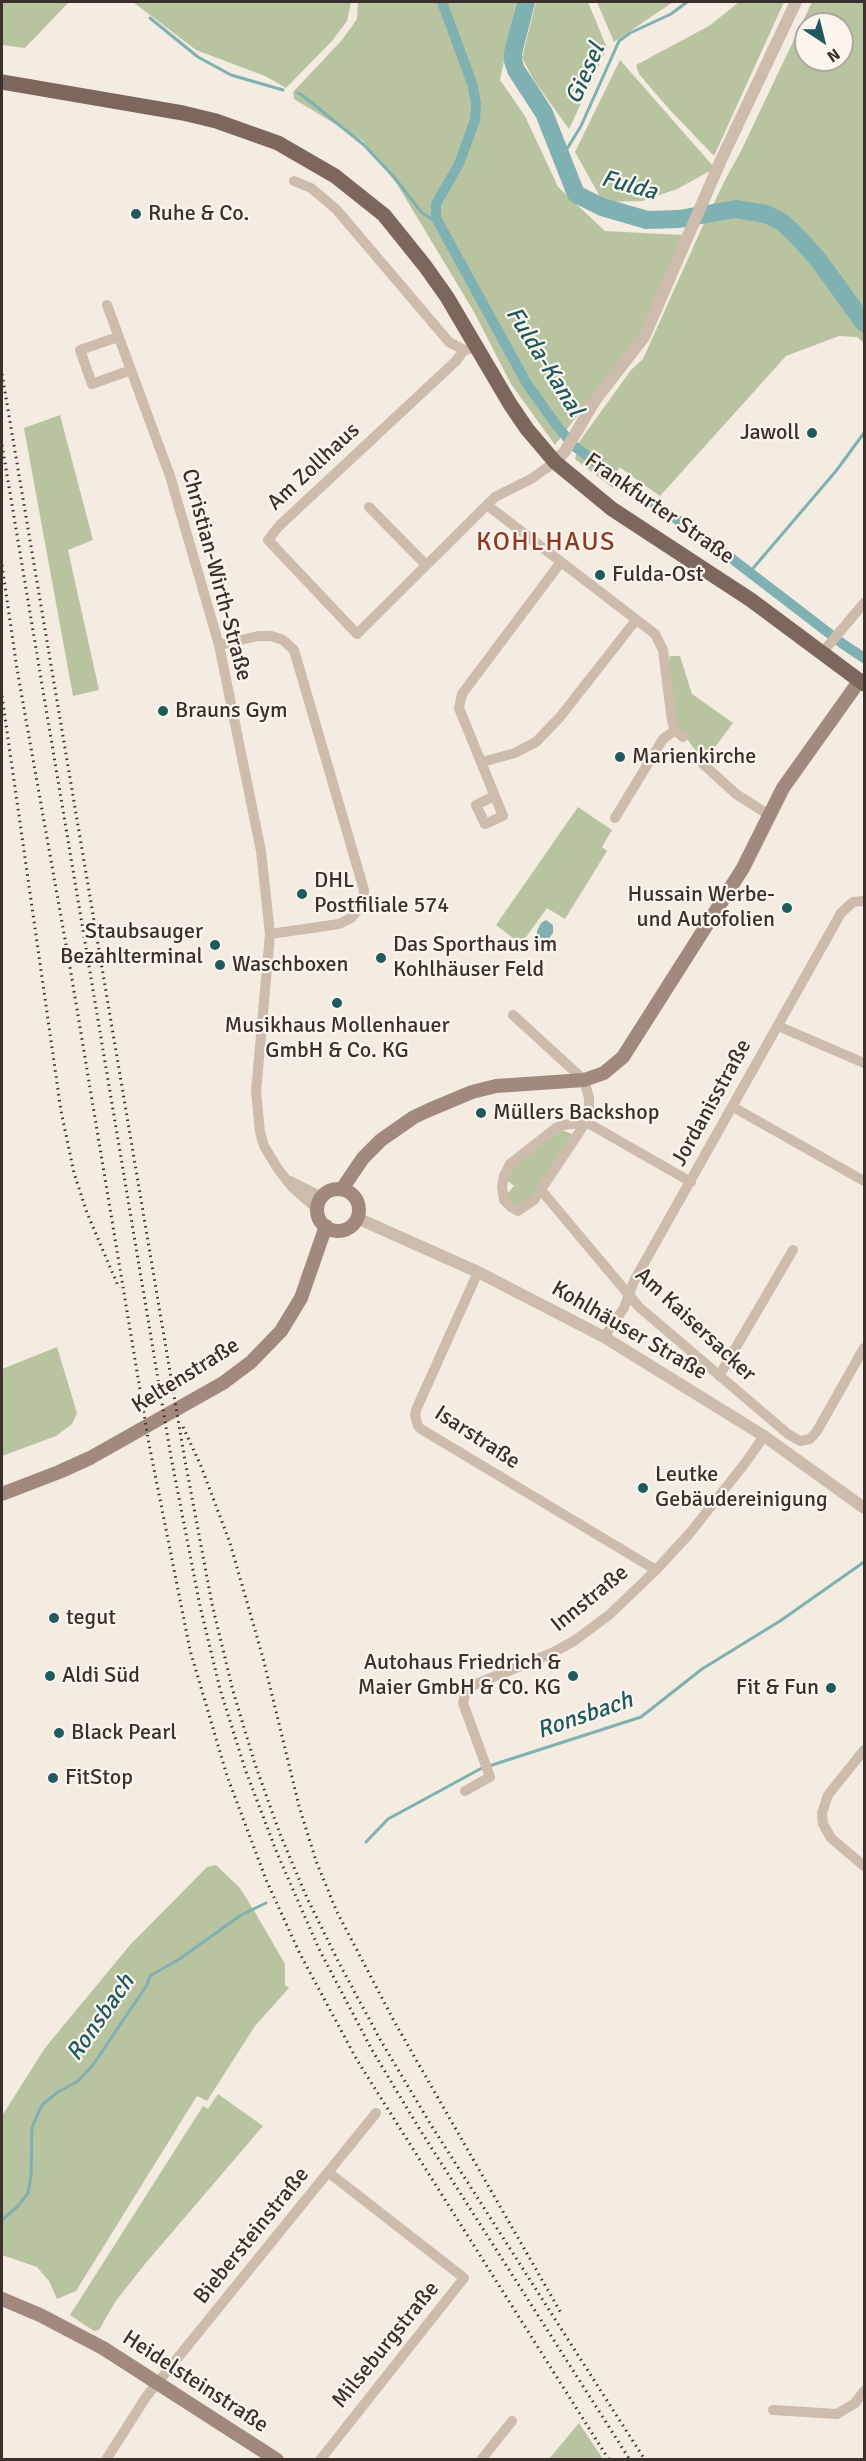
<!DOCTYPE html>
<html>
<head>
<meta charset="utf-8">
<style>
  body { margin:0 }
  #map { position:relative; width:866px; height:2461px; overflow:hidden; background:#f4ebe1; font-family:Signika,sans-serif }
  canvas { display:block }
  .frame { position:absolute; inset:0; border:3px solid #3b302b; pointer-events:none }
  .north { position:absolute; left:794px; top:12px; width:60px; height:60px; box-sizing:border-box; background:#fbf5ee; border:2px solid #aea6a0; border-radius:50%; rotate:145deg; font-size:16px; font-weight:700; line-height:24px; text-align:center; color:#3b302b }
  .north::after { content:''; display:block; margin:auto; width:21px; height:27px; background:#1f5a5e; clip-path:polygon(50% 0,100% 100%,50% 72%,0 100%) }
</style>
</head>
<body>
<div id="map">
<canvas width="866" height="2461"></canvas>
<div class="frame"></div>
<div class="north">N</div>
</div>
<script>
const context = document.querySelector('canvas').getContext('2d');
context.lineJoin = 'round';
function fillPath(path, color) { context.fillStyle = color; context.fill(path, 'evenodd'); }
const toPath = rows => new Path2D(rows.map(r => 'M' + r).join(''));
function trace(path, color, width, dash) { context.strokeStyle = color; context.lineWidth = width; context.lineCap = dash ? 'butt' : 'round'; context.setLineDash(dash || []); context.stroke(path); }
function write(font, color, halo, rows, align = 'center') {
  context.font = font + ' Signika,sans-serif'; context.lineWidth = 4.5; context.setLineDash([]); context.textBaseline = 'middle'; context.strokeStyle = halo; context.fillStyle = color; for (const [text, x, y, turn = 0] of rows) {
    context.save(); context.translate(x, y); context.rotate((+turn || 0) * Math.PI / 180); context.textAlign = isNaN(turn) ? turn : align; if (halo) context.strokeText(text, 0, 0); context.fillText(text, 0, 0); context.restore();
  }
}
const green = toPath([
  [2,2,69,2,25,48,2,45],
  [133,2,351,2,347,21,332,41,286,88,265,76,196,50],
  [358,2,516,2,500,80,525,116,558,187,605,231,683,235,640,333,555,445,511,384,474,312,397,184,363,141,294,99,293,92,342,40,357,19],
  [536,2,588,2,607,48,569,129,535,82,522,58],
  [597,2,673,2,614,42],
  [739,2,784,2,714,156,669,109,639,74,636,65,709,26],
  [812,2,864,2,864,343,857,337,839,336,786,356,660,496,619,467,613,488,575,459,579,442,631,370,643,359,700,232,726,178,740,153],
  [806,24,842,24,842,60,806,60],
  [620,60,713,166,710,171,677,189,642,201,603,202,575,152],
  [60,415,93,540,68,550,99,690,73,696,24,428],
  [670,656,680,656,692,694,733,723,704,762,677,725,666,666],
  [578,807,612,830,602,847,607,851,565,919,547,908,521,944,496,925],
  [562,1130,572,1134,529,1200,519,1207,509,1200,507,1194,514,1186,507,1180,514,1166],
  [57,1347,77,1413,72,1424,56,1436,2,1456,2,1369],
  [216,1865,240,1888,256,1914,285,1964,285,1985,289,1988,255,2026,207,2101,197,2096,76,2291,57,2299,49,2281,37,2267,2,2255,2,2116,45,2048,130,1945,207,1867],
  [218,2094,263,2126,145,2264,115,2302,99,2330,94,2331,70,2315,203,2106,208,2109],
  [579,2423,603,2459,549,2459]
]);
const water = toPath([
  [546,920,553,925,553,933,547,941,543,942,537,937,537,931,541,923]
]);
const stream = toPath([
  [150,18,198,57,231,75,283,90],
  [298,93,302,95,364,145,394,177,422,213,437,222],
  [562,157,581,126,619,41,630,33,671,14,687,2],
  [749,573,836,471,864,433],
  [489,1766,641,1717,702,1669,780,1621,864,1562],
  [366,1842,388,1819,482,1768],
  [2,2220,18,2206,28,2193,31,2176,32,2128,38,2113,43,2104,58,2092,78,2081,93,2065,147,1985,150,1976,181,1958,241,1915,266,1903]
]);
const canal = toPath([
  [442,2,473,86,476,104,475,120,459,164,436,204,436,218,527,384,557,426,574,446,627,485,714,545,843,644,864,658]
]);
const river = toPath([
  [526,2,513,53,513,61,516,70,544,113,576,194,602,207,647,220,679,219,736,209,766,214,782,222,799,238,820,262,864,323]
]);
const minor = toPath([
  [294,181,311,188,336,209,449,342,464,350,470,349],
  [107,305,170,476,219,645,261,851,270,934,256,1092,260,1132,264,1146,278,1169,292,1187,317,1209],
  [118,337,80,350,92,384,131,370],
  [464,350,456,361,279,526,268,540,357,634,495,497,531,479,555,462],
  [487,505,655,634,663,650,672,721,675,730,683,737],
  [369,507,426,565],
  [219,645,258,636,271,636,283,640,294,650,364,890,364,902,351,918,339,924,270,934],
  [822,653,864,603],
  [482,762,515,753,536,742,560,717,636,620],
  [703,764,736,794,769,815],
  [494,796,476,805,485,824,503,816,459,708,462,694,561,562],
  [615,818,663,739,675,730],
  [513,1015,584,1080,589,1098,589,1113,586,1122,534,1200,518,1211,511,1207,504,1200,502,1187,504,1176,510,1164,556,1128,564,1125,586,1122],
  [778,1026,864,1063],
  [733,1107,864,1181],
  [586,1122,691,1182],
  [290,1181,322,1197],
  [541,1190,639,1307,788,1434,800,1441,810,1439,817,1431,864,1348],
  [478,1272,416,1410,415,1415,418,1426,421,1429,656,1570],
  [604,1337,624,1308,634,1281,841,913,853,902,864,901],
  [719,1376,793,1250],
  [864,1750,828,1795,822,1813,823,1824,831,1838,864,1866],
  [465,1791,490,1777,463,1703,466,1690,469,1687,552,1653,574,1641,609,1615,656,1570,690,1533,746,1462,764,1436],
  [773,2410,837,2414,855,2403,864,2391],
  [106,2460,146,2397,376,2113],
  [320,2460,464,2278,328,2172],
  [481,2460,512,2421]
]);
const tertiary = toPath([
  [555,462,565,451,596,399,644,337,721,160,796,2],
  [357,1218,478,1272,604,1337,764,1436,864,1508]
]);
const secondary = toPath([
  [342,1189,363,1158,381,1140,414,1117,429,1110,472,1092,496,1086,584,1080,604,1073,623,1057,743,868,783,788,860,680],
  '317 1210a21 21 0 1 1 42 0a21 21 0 1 1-42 0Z',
  [2,1494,59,1472,90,1458,223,1383,251,1362,281,1331,301,1298,326,1226],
  [2,2299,40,2315,103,2348,277,2460]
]);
const primary = toPath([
  [2,82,183,113,216,121,278,143,335,176,384,215,425,266,447,297,510,404,527,429,555,462,612,509,751,600,864,684]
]);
const rail = toPath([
  [2,374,184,1455,212,1604,233,1691,255,1764,280,1834,307,1898,339,1963,381,2041,431,2125,645,2460],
  [2,445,171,1457,200,1606,220,1689,245,1769,277,1853,319,1949,372,2050,422,2133,630,2460],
  [2,565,17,669,71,973,149,1444,190,1650,227,1776,267,1882,300,1954,357,2060,609,2460],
  [2,696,61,1111,74,1173,87,1213,119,1288],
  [183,1427,201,1466,230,1543,263,1658,299,1806,316,1861,337,1912,394,2021,561,2313]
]);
const markers = [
  [136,214,6,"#1f5a5e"],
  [812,433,6,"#1f5a5e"],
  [600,575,6,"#1f5a5e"],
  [163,711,6,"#1f5a5e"],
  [620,757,6,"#1f5a5e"],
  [302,894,6,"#1f5a5e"],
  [787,908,6,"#1f5a5e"],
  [215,945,6,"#1f5a5e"],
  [381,958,6,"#1f5a5e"],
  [220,965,6,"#1f5a5e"],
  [337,1003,6,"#1f5a5e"],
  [481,1113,6,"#1f5a5e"],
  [643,1488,6,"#1f5a5e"],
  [54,1618,6,"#1f5a5e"],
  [50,1676,6,"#1f5a5e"],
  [573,1676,6,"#1f5a5e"],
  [831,1688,6,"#1f5a5e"],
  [59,1733,6,"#1f5a5e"],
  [53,1778,6,"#1f5a5e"]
];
const poiNames = [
  ["Ruhe & Co.",148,214],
  ["Jawoll",800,433,"right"],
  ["Fulda-Ost",612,575],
  ["Brauns Gym",175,711],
  ["Marienkirche",632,757],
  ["DHL",314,881],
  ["Postfiliale 574",314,906],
  ["Hussain Werbe-",775,895,"right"],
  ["und Autofolien",775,920,"right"],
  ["Staubsauger",203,932,"right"],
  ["Bezahlterminal",203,957,"right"],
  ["Das Sporthaus im",393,945],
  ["Kohlhäuser Feld",393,970],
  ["Waschboxen",232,965],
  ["Musikhaus Mollenhauer",337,1026,"center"],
  ["GmbH & Co. KG",337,1051,"center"],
  ["Müllers Backshop",493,1113],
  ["Leutke",655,1475],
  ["Gebäudereinigung",655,1500],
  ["tegut",66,1618],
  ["Autohaus Friedrich &",561,1663,"right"],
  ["Maier GmbH & C0. KG",561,1688,"right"],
  ["Aldi Süd",62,1676],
  ["Fit & Fun",819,1688,"right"],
  ["Black Pearl",71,1733],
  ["FitStop",65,1778]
];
const streetNames = [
  ["Am Zollhaus",314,467,-43],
  ["Frankfurter Straße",659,509,35],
  ["Christian-Wirth-Straße",216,575,75],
  ["Jordanisstraße",712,1103,-61],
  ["Am Kaisersacker",695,1325,43],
  ["Kohlhäuser Straße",629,1331,30],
  ["Keltenstraße",186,1376,-32],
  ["Isarstraße",477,1438,33],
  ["Innstraße",590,1599,-39],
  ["Biebersteinstraße",252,2236,-51],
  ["Milseburgstraße",386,2345,-51],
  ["Heidelsteinstraße",195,2382,33]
];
const waterNames = [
  ["Giesel",586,74,-66],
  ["Fulda",629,186,15],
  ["Fulda-Kanal",544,362,58],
  ["Ronsbach",585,1716,-19],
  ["Ronsbach",101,2018,-55]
];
const quarterNames = [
  ["KOHLHAUS",546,543]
];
fillPath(green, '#b8c4a0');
fillPath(water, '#7fb0b2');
trace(stream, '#7fb0b2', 3);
trace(canal, '#7fb0b2', 10);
trace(river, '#7fb0b2', 18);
trace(minor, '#cdbbac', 10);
trace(tertiary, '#cdbbac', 12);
trace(secondary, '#a18a7d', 14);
trace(primary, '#7d675c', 15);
trace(rail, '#3b302b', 3, [1.5, 4.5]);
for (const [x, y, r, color] of markers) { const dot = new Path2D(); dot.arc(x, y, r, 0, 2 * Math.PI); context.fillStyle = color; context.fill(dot); trace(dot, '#fbf5ee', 2); }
write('22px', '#3b302b', '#fbf5ee', poiNames, 'left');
write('22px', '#3b302b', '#fbf5ee', streetNames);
write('italic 24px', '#1f5a5e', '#fbf5ee', waterNames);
context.letterSpacing = '1.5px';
write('26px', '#8c3b22', '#fbf5ee', quarterNames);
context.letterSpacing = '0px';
</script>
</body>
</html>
